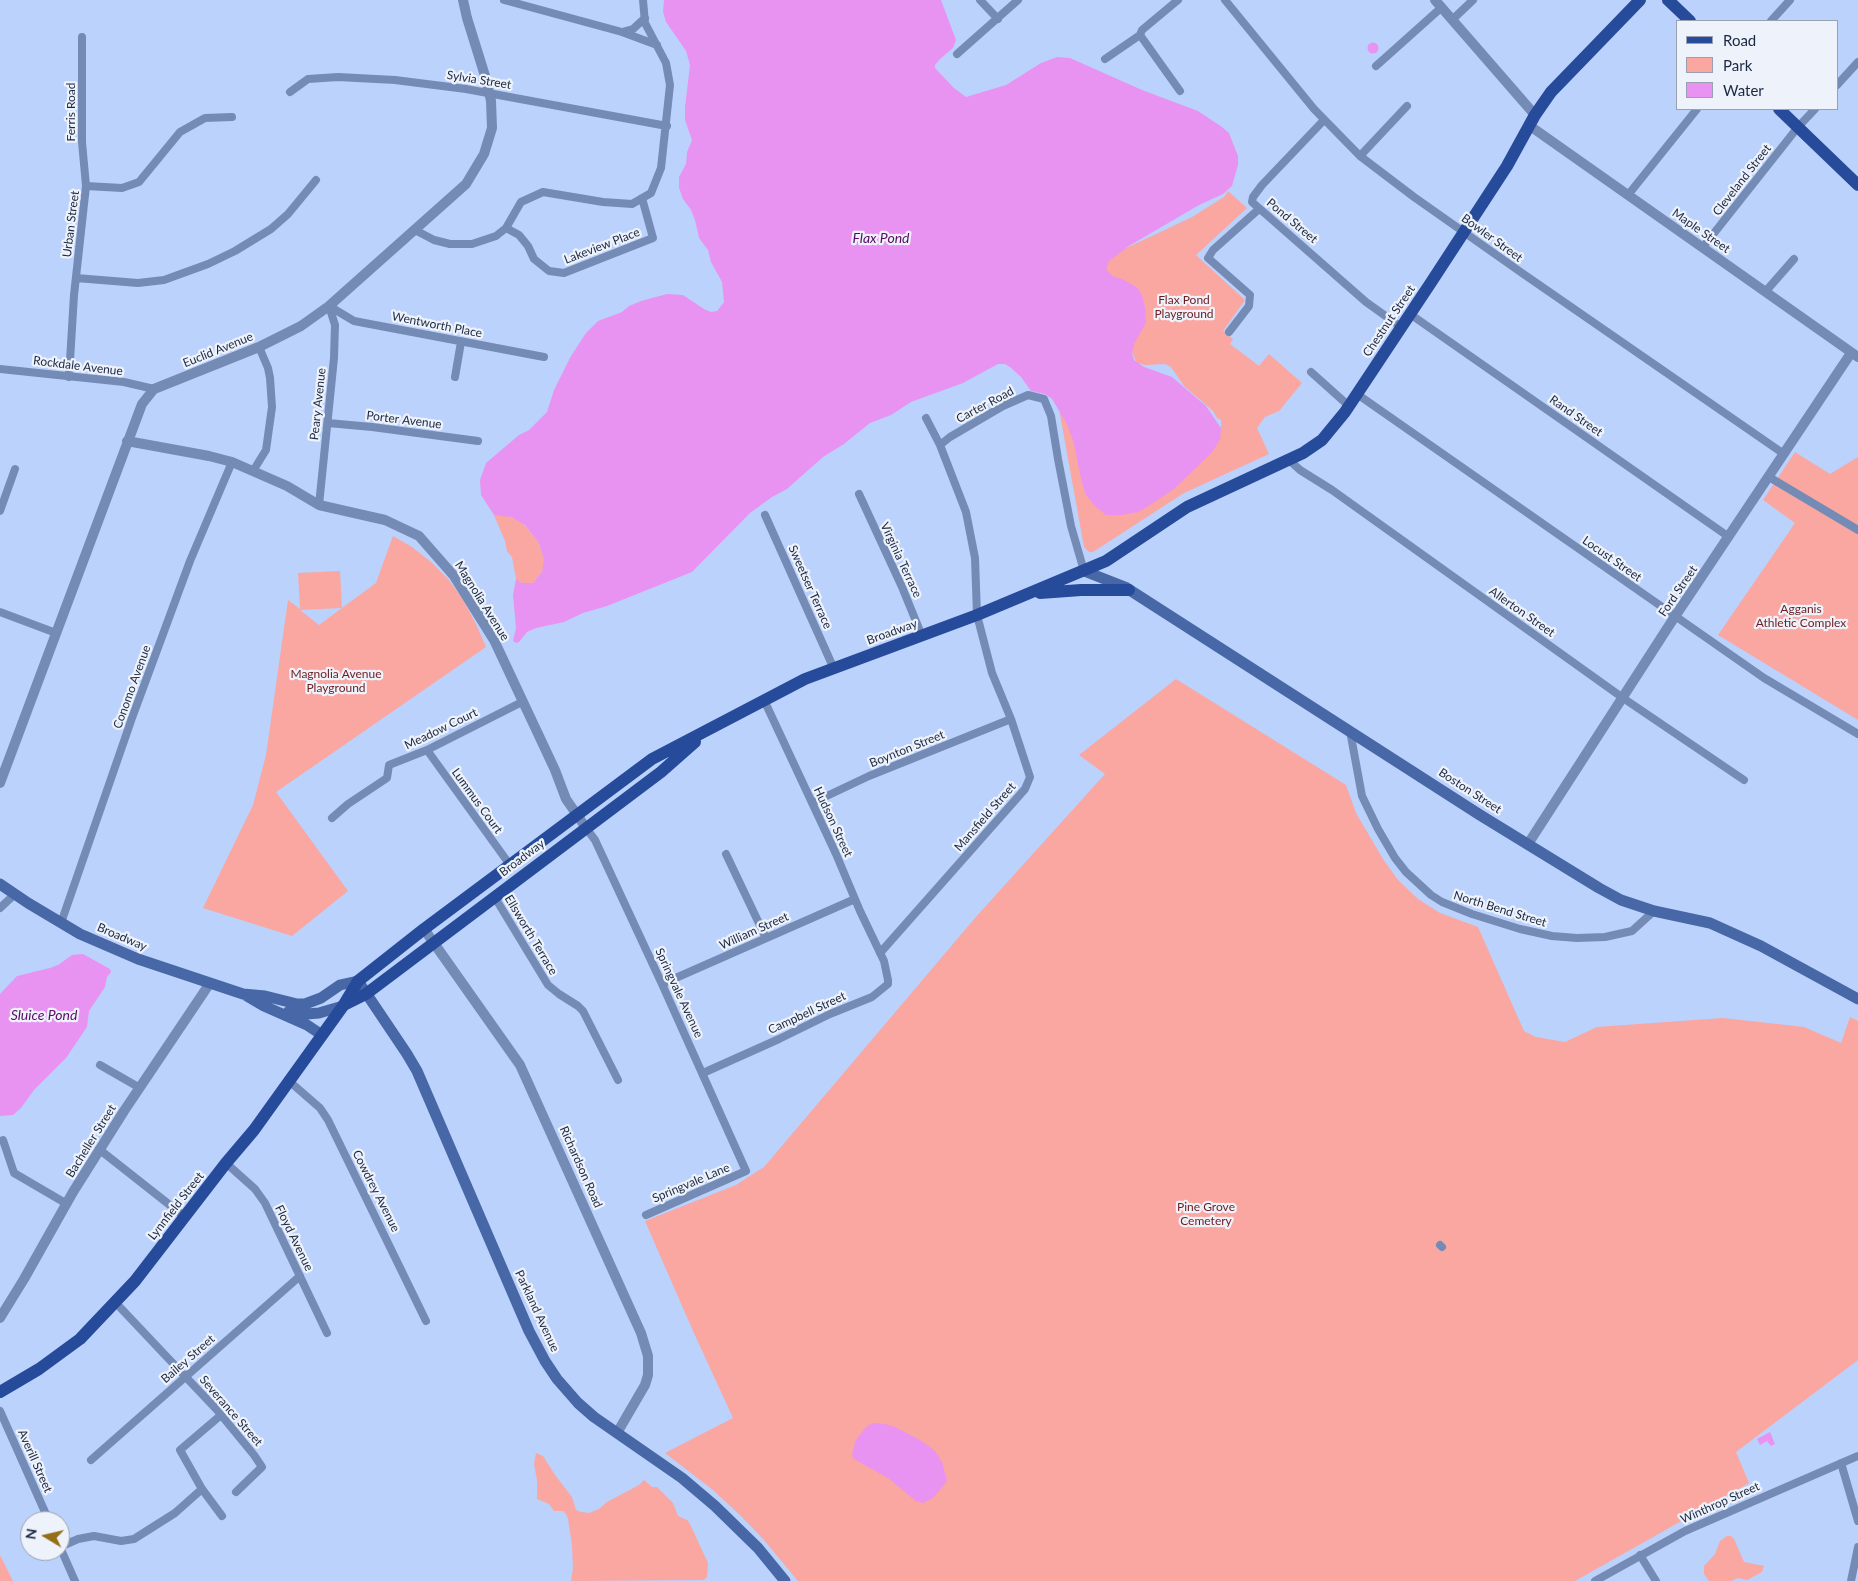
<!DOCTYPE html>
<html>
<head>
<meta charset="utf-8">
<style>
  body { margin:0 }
  #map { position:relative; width:1858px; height:1581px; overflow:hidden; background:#bbd2fd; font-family:Lato,sans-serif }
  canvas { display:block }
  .legend { position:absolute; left:1676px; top:20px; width:162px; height:90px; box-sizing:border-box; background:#eef2fa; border:1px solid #99a1b1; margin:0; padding:6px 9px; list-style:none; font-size:15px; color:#1a2843 }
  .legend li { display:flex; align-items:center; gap:10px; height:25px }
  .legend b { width:25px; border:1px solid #99a1b1 }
  .north { position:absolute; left:20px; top:1511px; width:50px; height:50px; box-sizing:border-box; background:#eef2fa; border:1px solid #99a1b1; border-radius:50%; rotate:279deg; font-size:14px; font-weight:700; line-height:20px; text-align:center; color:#1a2843 }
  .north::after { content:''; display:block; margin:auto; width:18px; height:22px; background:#946f18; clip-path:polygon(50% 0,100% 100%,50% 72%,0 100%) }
</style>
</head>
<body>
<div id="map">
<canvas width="1858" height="1581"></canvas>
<ul class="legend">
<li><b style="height:6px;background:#264b9a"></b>Road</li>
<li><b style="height:14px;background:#faa6a1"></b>Park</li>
<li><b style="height:14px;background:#e893f2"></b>Water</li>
</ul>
<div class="north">N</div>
</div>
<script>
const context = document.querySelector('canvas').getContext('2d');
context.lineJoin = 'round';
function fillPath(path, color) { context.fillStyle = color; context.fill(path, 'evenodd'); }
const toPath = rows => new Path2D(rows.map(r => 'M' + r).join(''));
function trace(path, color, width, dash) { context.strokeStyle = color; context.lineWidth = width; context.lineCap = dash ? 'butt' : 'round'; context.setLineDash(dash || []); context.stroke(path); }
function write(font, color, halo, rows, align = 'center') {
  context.font = font + ' Lato,sans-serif'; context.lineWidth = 4.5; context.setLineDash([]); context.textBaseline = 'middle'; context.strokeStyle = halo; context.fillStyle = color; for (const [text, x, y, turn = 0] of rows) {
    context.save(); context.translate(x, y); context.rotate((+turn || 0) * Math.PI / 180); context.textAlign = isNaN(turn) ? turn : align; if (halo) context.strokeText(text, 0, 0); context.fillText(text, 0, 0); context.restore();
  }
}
const green = toPath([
  [1228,191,1247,208,1196,255,1245,300,1223,331,1233,339,1230,344,1259,366,1269,354,1302,383,1279,411,1265,417,1257,428,1269,454,1184,493,1093,552,1089,552,1084,547,1059,409,1221,427,1221,420,1217,418,1213,411,1184,386,1171,367,1165,364,1145,365,1137,363,1134,357,1106,280,1103,259,1192,217,1224,197],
  [1795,452,1830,474,1858,457,1858,720,1718,635,1795,523,1763,500],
  [500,514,511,517,523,523,539,543,545,563,542,572,533,583,521,583,516,579,512,557,507,551,505,541,494,515],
  [393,536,412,547,431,562,448,579,462,598,476,624,486,647,276,792,348,891,292,936,203,908,253,805,266,755,288,600,300,609,298,573,340,571,342,608,376,583],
  [342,608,319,625,300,610,341,608],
  [1176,679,1346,785,1356,813,1383,859,1398,880,1418,899,1440,913,1478,927,1524,1031,1536,1037,1565,1042,1597,1027,1723,1018,1804,1027,1841,1043,1850,1017,1858,1021,1858,1360,1736,1452,1749,1483,1575,1581,798,1581,764,1540,742,1517,713,1490,665,1453,733,1418,693,1331,645,1221,736,1185,764,1167,975,918,1105,774,1079,755],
  [536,1453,543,1456,555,1475,572,1497,576,1510,581,1512,589,1513,599,1509,607,1502,639,1485,644,1480,652,1487,657,1487,673,1503,678,1516,687,1520,690,1524,708,1563,707,1577,704,1580,571,1581,573,1568,572,1545,568,1519,566,1514,563,1511,554,1511,549,1504,537,1499,537,1480,534,1464],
  [1727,1536,1731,1536,1734,1539,1744,1562,1764,1566,1762,1572,1747,1580,1738,1578,1731,1581,1709,1581,1704,1574,1704,1566,1715,1554,1720,1541],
  [0,1555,13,1581,0,1581]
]);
const water = toPath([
  [664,0,941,0,956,40,953,48,940,59,935,65,935,68,954,88,966,97,1006,85,1041,63,1057,57,1070,58,1142,90,1198,111,1222,127,1229,133,1238,156,1238,165,1232,186,1223,194,1199,205,1129,246,1109,261,1106,269,1112,276,1122,279,1138,288,1142,296,1145,307,1146,322,1134,344,1132,353,1134,360,1144,367,1172,377,1206,406,1221,428,1220,439,1213,451,1174,489,1150,505,1138,512,1121,515,1106,515,1095,506,1086,495,1082,483,1073,440,1067,424,1052,399,1045,394,1031,391,1021,377,1010,367,1005,364,998,364,963,383,911,402,891,415,870,423,844,444,823,457,787,489,772,497,750,513,692,572,607,606,583,613,564,622,536,628,527,632,519,642,516,643,513,641,516,628,513,595,516,579,522,583,533,583,542,572,544,560,539,543,525,525,511,517,494,515,481,495,480,480,486,463,519,435,529,430,547,412,554,390,571,356,586,333,598,321,622,312,629,306,641,301,667,294,683,295,704,309,711,312,717,311,724,302,722,282,711,262,708,250,699,238,695,220,691,210,683,199,679,188,679,177,686,164,687,152,692,140,685,120,685,107,690,65,686,51,666,22,663,12],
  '1367.5 48a5.5 5.5 0 1 1 11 0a5.5 5.5 0 1 1-11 0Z',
  [83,954,110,969,111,972,107,977,105,987,89,1011,87,1027,66,1058,34,1090,21,1108,13,1115,0,1116,0,994,17,976,50,968,58,965,72,955],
  [873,1423,885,1424,895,1427,920,1440,935,1451,942,1462,947,1481,933,1498,923,1503,916,1501,888,1478,854,1459,852,1454,856,1440,866,1427],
  [1770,1432,1775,1444,1771,1446,1767,1441,1760,1445,1757,1439]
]);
const minor = toPath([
  [504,0,622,32,657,45],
  [980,0,998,19],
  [1225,0,1314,109,1360,156,1414,197,1522,273,1784,454],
  [1453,19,1473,0],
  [1771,21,1790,0],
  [622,32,633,29,645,18],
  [1140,35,1180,91],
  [82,37,82,142,86,186],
  [957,54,1018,0],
  [1105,59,1140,35,1142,30,1178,0],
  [1376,66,1442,7],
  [1837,85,1858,62],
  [290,92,308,79,338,77,395,80,466,89,667,126],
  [1324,120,1262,185,1253,197,1252,202,1366,302,1401,327],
  [1360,156,1407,106],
  [1628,195,1697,109],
  [506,228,519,235,528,246,534,259,549,271,564,273,653,238,642,198],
  [415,230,434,240,450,244,472,244,496,236,506,228,521,202,543,192,603,202,632,204,651,193,661,168,670,85,666,63,645,23,643,0],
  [1703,247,1798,127,1815,109],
  [76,278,138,283,164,280,208,264,235,251,271,229,288,214,316,180],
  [1766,291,1794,259],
  [329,306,354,321,544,357],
  [1410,314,1729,537],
  [1229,332,1249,306,1250,295,1208,258,1213,250,1259,209],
  [0,369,124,382,154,389],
  [1311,372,1349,406],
  [69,377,74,295,86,186,122,188,139,182,180,132,205,118,232,117],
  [455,377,461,342],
  [1357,394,1764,678,1858,734],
  [926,418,940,445],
  [328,423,372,427,478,441],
  [1288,459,1300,470,1332,490,1623,698,1744,780],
  [253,471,266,450,272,407,270,378,268,368,259,347],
  [1769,477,1858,530],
  [859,494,902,587,922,636],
  [319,505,334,358,335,325,329,306],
  [0,511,15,469],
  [765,515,834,669],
  [0,612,56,633],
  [1350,731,1362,796,1378,829,1395,858,1406,872,1431,895,1442,902,1472,914,1520,929,1552,936,1577,938,1605,937,1632,931,1654,911],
  [427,750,510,865],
  [812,803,869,776,1011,719],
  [332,818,348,804,387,778,389,765,427,750,522,702],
  [586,828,595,840,662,984,746,1171,646,1215],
  [726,854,766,938],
  [494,896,548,985,559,994,578,1006,583,1011,618,1080],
  [0,908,15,894],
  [61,923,132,718,190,561,232,462],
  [880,953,1025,789,1030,777,1011,719,992,673,977,615,975,558,966,512,940,445,950,437,1003,406,1028,395,1044,399,1051,416,1058,459,1071,526,1084,571],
  [662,984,855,899],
  [100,1065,140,1088],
  [703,1073,779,1039,830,1014,872,997,888,984,888,980,884,961,860,911,836,854,764,700],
  [289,1081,320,1108,328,1120,426,1321],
  [3,1140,14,1173,67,1204],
  [100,1150,185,1217],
  [226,1163,255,1189,265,1203,327,1333],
  [1440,1245,1442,1247],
  [115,1302,217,1410,254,1455,262,1467,236,1492],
  [0,1411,49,1521],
  [221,1415,180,1450,202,1489,222,1516],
  [91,1460,300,1276],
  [1841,1463,1858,1521],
  [60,1547,78,1539,94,1536,121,1541,134,1539,175,1513,202,1489],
  [60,1547,75,1581],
  [1640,1555,1656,1581],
  [1595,1581,1685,1531,1858,1456],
  [1851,1581,1858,1547]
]);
const tertiary = toPath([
  [1435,0,1535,115],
  [1530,126,1858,357],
  [127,441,209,456,232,462,287,486,319,505,385,520,419,536,454,576,494,640,555,770,566,799,586,828],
  [0,783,142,404,154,389,259,347,301,326,329,306,466,184,484,154,492,128,491,101,486,79,467,18,463,0],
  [1528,844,1670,624,1851,353],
  [424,929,520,1065,641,1333,648,1356,648,1375,645,1385,617,1433],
  [0,1318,24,1279,73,1192,124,1111,210,983]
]);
const secondary = toPath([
  [1084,571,1125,587,1480,815,1599,888,1621,900,1654,911,1710,923,1761,946,1858,999],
  [0,884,28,903,80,934,138,959,243,994,265,996,297,1004,305,1004,321,998,340,985,358,981,407,1054,417,1071,529,1331,545,1361,557,1379,578,1403,594,1417,682,1478,715,1506,758,1548,785,1581],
  [247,996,264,1006,307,1025,322,1035],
  [288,1012,307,1014,319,1013,343,1006]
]);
const primary = toPath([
  [1668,0,1690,21],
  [1779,109,1858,185],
  [1040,593,1081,590,1129,590],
  [344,1005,366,994,661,772,695,742],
  [0,1392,39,1369,80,1339,135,1281,226,1163,254,1130,343,1006,358,981,424,929,652,759,805,679,977,615,1106,561,1187,507,1303,453,1322,440,1345,412,1430,284,1507,166,1535,115,1551,92,1640,0]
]);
const streetNames = [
  ["Sylvia Street",479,80,9],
  ["Ferris Road",71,112,-90],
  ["Cleveland Street",1742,180,-52],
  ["Pond Street",1292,221,40],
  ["Urban Street",71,224,-83],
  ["Maple Street",1701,231,35],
  ["Bowler Street",1492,238,36],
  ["Lakeview Place",602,246,-21],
  ["Chestnut Street",1389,321,-56],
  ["Wentworth Place",437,325,11],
  ["Euclid Avenue",218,350,-22],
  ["Rockdale Avenue",78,366,7],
  ["Peary Avenue",318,404,-84],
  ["Carter Road",985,405,-28],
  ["Rand Street",1576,416,35],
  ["Porter Avenue",404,420,7],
  ["Locust Street",1612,559,35],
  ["Virginia Terrace",901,560,65],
  ["Sweetser Terrace",810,587,66],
  ["Ford Street",1678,591,-56],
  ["Magnolia Avenue",482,601,58],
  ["Allerton Street",1522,612,35],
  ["Broadway",892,632,-20],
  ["Conomo Avenue",132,687,-70],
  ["Meadow Court",441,729,-26],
  ["Boynton Street",907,749,-22],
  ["Boston Street",1470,791,33],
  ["Lummus Court",477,801,54],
  ["Mansfield Street",985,817,-49],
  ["Hudson Street",833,822,65],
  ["Broadway",522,858,-37],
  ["North Bend Street",1500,909,17],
  ["William Street",754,931,-24],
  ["Ellsworth Terrace",531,935,59],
  ["Broadway",122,937,23],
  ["Springvale Avenue",679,993,65],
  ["Campbell Street",807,1013,-25],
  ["Bacheller Street",91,1141,-58],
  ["Richardson Road",581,1167,66],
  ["Springvale Lane",691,1183,-23],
  ["Cowdrey Avenue",376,1191,63],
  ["Lynnfield Street",176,1206,-52],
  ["Floyd Avenue",294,1238,64],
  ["Parkland Avenue",537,1311,65],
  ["Bailey Street",188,1359,-41],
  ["Severance Street",231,1411,49],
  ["Averill Street",35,1461,66],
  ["Winthrop Street",1720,1503,-24]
];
const parkNames = [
  ["Flax Pond",1184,300],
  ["Playground",1184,314],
  ["Agganis",1801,609],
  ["Athletic Complex",1801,623],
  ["Magnolia Avenue",336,674],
  ["Playground",336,688],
  ["Pine Grove",1206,1207],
  ["Cemetery",1206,1221]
];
const waterNames = [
  ["Flax Pond",881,238],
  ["Sluice Pond",44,1015]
];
fillPath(green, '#faa6a1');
fillPath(water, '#e893f2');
trace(minor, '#748bb6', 8);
trace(tertiary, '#748bb6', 10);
trace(secondary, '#4767a6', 11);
trace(primary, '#264b9a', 12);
write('12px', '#1a2843', '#eef2fa', streetNames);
write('12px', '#6d1c1f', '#eef2fa', parkNames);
write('italic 14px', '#5b0b65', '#eef2fa', waterNames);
</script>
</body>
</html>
